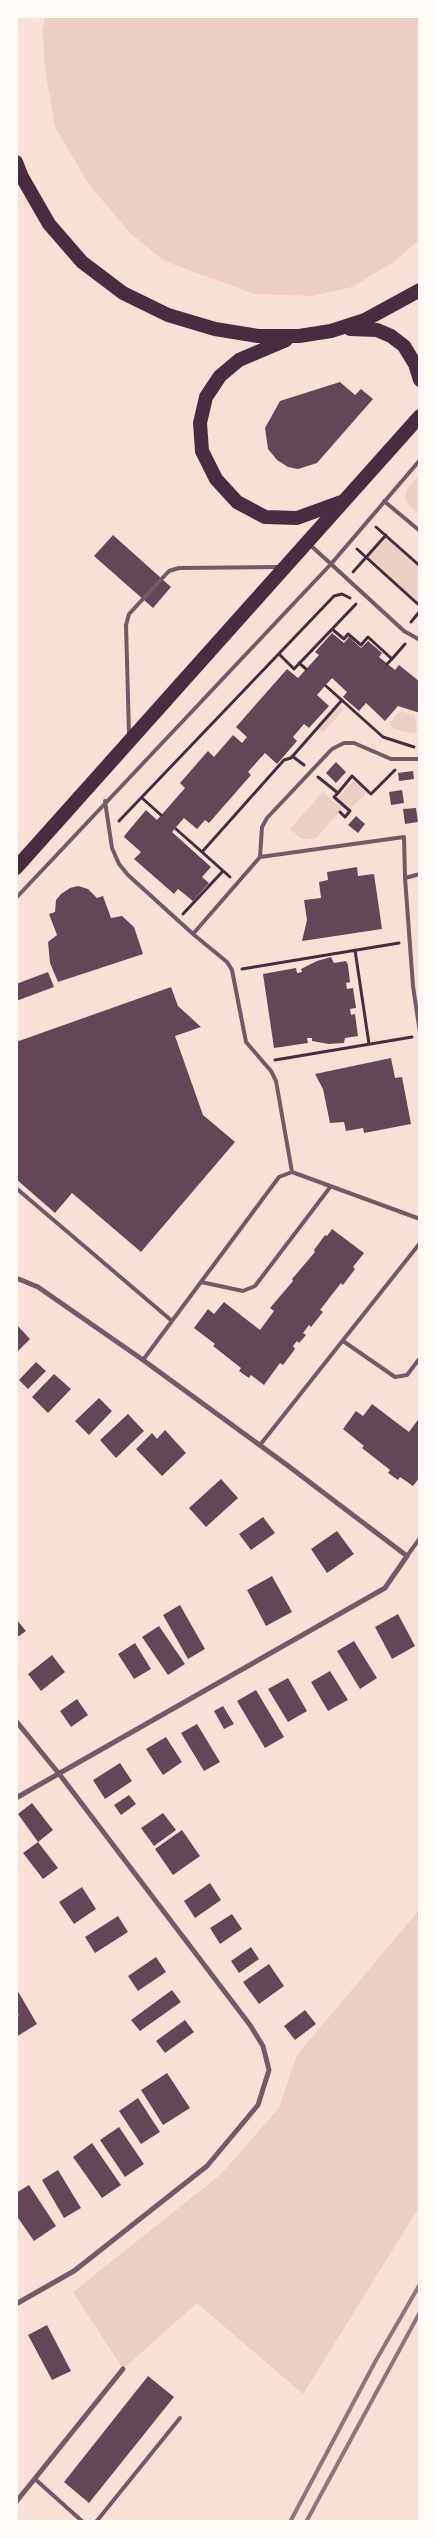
<!DOCTYPE html>
<html>
<head>
<meta charset="utf-8">
<style>
  body { margin:0 }
  #map { position:relative; width:436px; height:2538px; overflow:hidden; background:#f7e1d7; font-family:"Exo 2",sans-serif }
  canvas { display:block }
  .frame { position:absolute; inset:0; border:18px solid #fffaf5; pointer-events:none }
</style>
</head>
<body>
<div id="map">
<canvas width="436" height="2538"></canvas>
<div class="frame"></div>
</div>
<script>
const context = document.querySelector('canvas').getContext('2d');
context.lineJoin = 'round';
function fillPath(path, color) { context.fillStyle = color; context.fill(path, 'evenodd'); }
const toPath = rows => new Path2D(rows.map(r => 'M' + r).join(''));
function trace(path, color, width, dash) { context.strokeStyle = color; context.lineWidth = width; context.lineCap = dash ? 'butt' : 'round'; context.setLineDash(dash || []); context.stroke(path); }
const green = toPath([
  [46,16,420,16,420,239,392,263,352,287,312,296,255,294,164,261,129,232,88,183,55,127,46,76,42,30],
  [420,474,420,515,408,505,405,497,407,489],
  [386,535,420,566,420,606,366,558],
  [339,705,344,709,323,733,318,729],
  [400,711,415,715,417,732,409,733,395,729,389,724],
  [354,780,368,792,350,809,338,798],
  [323,792,342,809,315,839,302,839,290,829],
  [420,1909,420,2206,303,2394,197,2303,123,2369,73,2292,220,2175,279,2108,297,2055]
]);
const building = toPath([
  [340,382,355,395,361,389,373,399,317,463,298,469,288,467,277,460,268,449,265,428,280,401],
  [113,535,171,587,153,608,94,556],
  [332,633,344,643,349,637,361,648,368,641,382,653,379,657,395,670,399,665,420,682,420,713,398,706,385,721,366,703,359,711,343,697,347,692,332,678,317,695,329,706,309,728,304,724,293,737,297,741,277,764,265,753,248,772,251,775,209,823,205,820,197,829,184,818,172,832,211,867,202,877,209,883,193,901,178,889,174,894,134,859,141,852,124,837,125,835,146,810,157,820,185,788,180,783,208,751,214,757,233,735,242,743,247,737,236,727,287,669,298,678,319,655,315,652],
  [336,762,346,772,336,783,326,773],
  [413,771,414,779,399,781,398,773],
  [402,790,404,803,391,805,389,792],
  [416,808,418,822,405,824,403,809],
  [356,816,365,824,358,833,348,825],
  [357,867,358,876,374,874,382,929,302,941,307,920,304,900,321,898,319,882,328,880,327,872],
  [78,886,88,889,97,898,103,896,111,918,122,916,134,927,143,954,58,982,50,963,48,942,57,935,49,914,55,912,56,900,61,894,70,888],
  [331,957,334,963,346,961,348,965,350,982,346,983,347,989,353,988,356,1008,350,1009,351,1015,355,1014,358,1036,345,1038,344,1043,329,1044,312,1041,312,1038,307,1038,308,1043,274,1048,263,974,296,968,297,973,302,972,301,969,317,961],
  [48,972,54,987,16,1001,16,984],
  [171,987,178,1006,201,1027,175,1036,203,1115,235,1142,141,1252,72,1193,55,1213,16,1179,16,1042],
  [391,1058,395,1078,402,1077,411,1124,364,1133,363,1128,346,1131,344,1122,330,1123,323,1089,315,1074],
  [332,1229,364,1253,353,1267,355,1269,343,1285,341,1283,320,1310,323,1312,311,1327,309,1325,303,1333,306,1335,299,1343,297,1341,293,1346,295,1349,283,1365,280,1363,264,1385,251,1375,249,1378,239,1371,241,1368,213,1346,215,1344,194,1328,208,1309,214,1314,224,1302,260,1330,274,1311,270,1308,293,1281,292,1279,315,1252,314,1250,325,1235,327,1236],
  [16,1324,30,1339,16,1353],
  [36,1362,46,1371,28,1389,19,1380],
  [54,1374,71,1389,48,1413,32,1397],
  [99,1398,112,1411,89,1435,75,1421],
  [372,1404,409,1432,420,1417,420,1477,413,1486,400,1477,398,1480,388,1473,390,1470,362,1448,364,1446,343,1429,356,1411,363,1416],
  [128,1414,144,1431,116,1458,100,1440],
  [165,1430,186,1453,162,1476,136,1449,152,1433,157,1439],
  [221,1479,238,1498,206,1527,189,1508],
  [263,1517,275,1533,251,1550,239,1534],
  [337,1531,354,1554,327,1573,311,1549],
  [272,1576,292,1612,266,1626,247,1590],
  [180,1605,205,1649,188,1659,163,1615],
  [398,1614,415,1646,392,1659,375,1627],
  [16,1619,26,1631,16,1638],
  [159,1626,185,1664,168,1675,142,1637],
  [354,1641,377,1678,360,1689,337,1651],
  [135,1643,151,1669,134,1679,118,1654],
  [52,1655,65,1672,41,1691,28,1674],
  [330,1671,348,1700,328,1711,311,1682],
  [288,1678,307,1711,288,1722,268,1689],
  [256,1690,284,1737,265,1748,237,1701],
  [77,1699,88,1715,71,1727,60,1711],
  [223,1706,234,1724,224,1729,214,1711],
  [197,1724,220,1762,204,1771,181,1733],
  [166,1737,182,1762,163,1775,146,1749],
  [120,1763,132,1781,105,1799,93,1780],
  [129,1795,136,1804,121,1815,114,1805],
  [32,1803,53,1830,38,1842,18,1814],
  [163,1813,176,1830,154,1846,141,1828],
  [182,1830,200,1856,173,1875,155,1849],
  [38,1842,58,1868,43,1879,23,1853],
  [210,1883,221,1900,195,1918,184,1901],
  [82,1887,96,1909,74,1924,59,1902],
  [232,1914,242,1929,220,1944,210,1928],
  [118,1916,128,1932,95,1953,85,1937],
  [251,1947,259,1959,239,1973,231,1961],
  [156,1957,166,1972,138,1991,128,1976],
  [269,1964,284,1986,259,2004,243,1982],
  [16,1988,37,2024,16,2037,16,2017,19,2015,16,2010],
  [172,1990,181,2002,140,2031,131,2020],
  [305,2010,316,2024,295,2040,284,2026],
  [185,2020,194,2032,165,2053,156,2041],
  [167,2073,190,2108,163,2125,141,2090],
  [138,2098,160,2132,141,2144,119,2111],
  [119,2127,144,2164,125,2177,100,2140],
  [92,2143,121,2185,102,2198,73,2157],
  [58,2170,81,2208,64,2218,42,2180],
  [29,2185,56,2226,34,2241,16,2215,16,2193],
  [47,2325,71,2371,52,2380,28,2335],
  [148,2376,174,2397,89,2503,64,2482]
]);
const path = toPath([
  [376,527,420,566],
  [357,549,420,606],
  [353,572,386,535],
  [411,622,420,611],
  [332,629,344,639,348,634,361,645,368,637,392,659,405,644],
  [279,654,294,669,356,604],
  [299,663,306,669],
  [387,664,392,659],
  [326,686,383,737,414,747],
  [292,756,304,765],
  [318,777,338,793,352,776,371,794,395,770],
  [338,793,334,797,350,811,345,817,340,812],
  [142,798,161,815],
  [119,821,334,596,342,594,350,598],
  [176,829,202,852],
  [230,877,202,852,284,760,291,758,342,700],
  [183,914,223,871],
  [355,950,369,1044],
  [242,969,399,943],
  [275,1060,412,1037]
]);
const service = toPath([
  [384,501,420,531],
  [309,544,331,564,420,460],
  [129,734,126,625,129,614,169,571,179,568,280,567],
  [105,801,112,848,119,864,128,875,193,934,260,857,262,827,267,818,332,749,344,743,354,743,391,759,420,759],
  [260,857,404,837,405,878],
  [420,874,405,878,413,986,420,1033],
  [16,898,331,564,404,631,420,640],
  [193,934,227,962,232,970,246,1042,271,1071,276,1081,292,1172],
  [16,1188,172,1321],
  [201,1282,243,1291,255,1286,331,1186],
  [343,1341,395,1377,407,1375,420,1358],
  [143,1360,279,1177,292,1172,420,1219],
  [260,1445,420,1243],
  [407,1556,420,1538],
  [35,2479,83,2522],
  [96,2522,180,2418]
]);
const minor = toPath([
  [16,1278,38,1287,143,1360,287,1465,407,1556,385,1588,16,1798],
  [16,1721,60,1775,250,2025,263,2046,269,2070,258,2105,207,2166,74,2271,16,2304],
  [16,2502,123,2369]
]);
const trunk = toPath([
  [16,162,22,177,49,224,82,262,123,293,168,315,215,329,258,336,299,336,331,331,365,320,420,290],
  [350,329,377,330,391,336,404,346,415,364,420,380],
  [286,340,239,360,220,376,206,397,200,423,202,451,216,479,237,502,265,517,297,518,341,502],
  [16,868,420,416]
]);
const rail = toPath([
  [290,2522,375,2362,420,2284],
  [306,2522,420,2312]
]);
fillPath(green, '#ebcfc5');
fillPath(building, '#644757');
trace(path, '#4a2c40', 3);
trace(service, '#755966', 4);
trace(minor, '#755966', 5);
trace(trunk, '#4a2c40', 14);
trace(rail, '#8f747c', 4);
</script>
</body>
</html>
